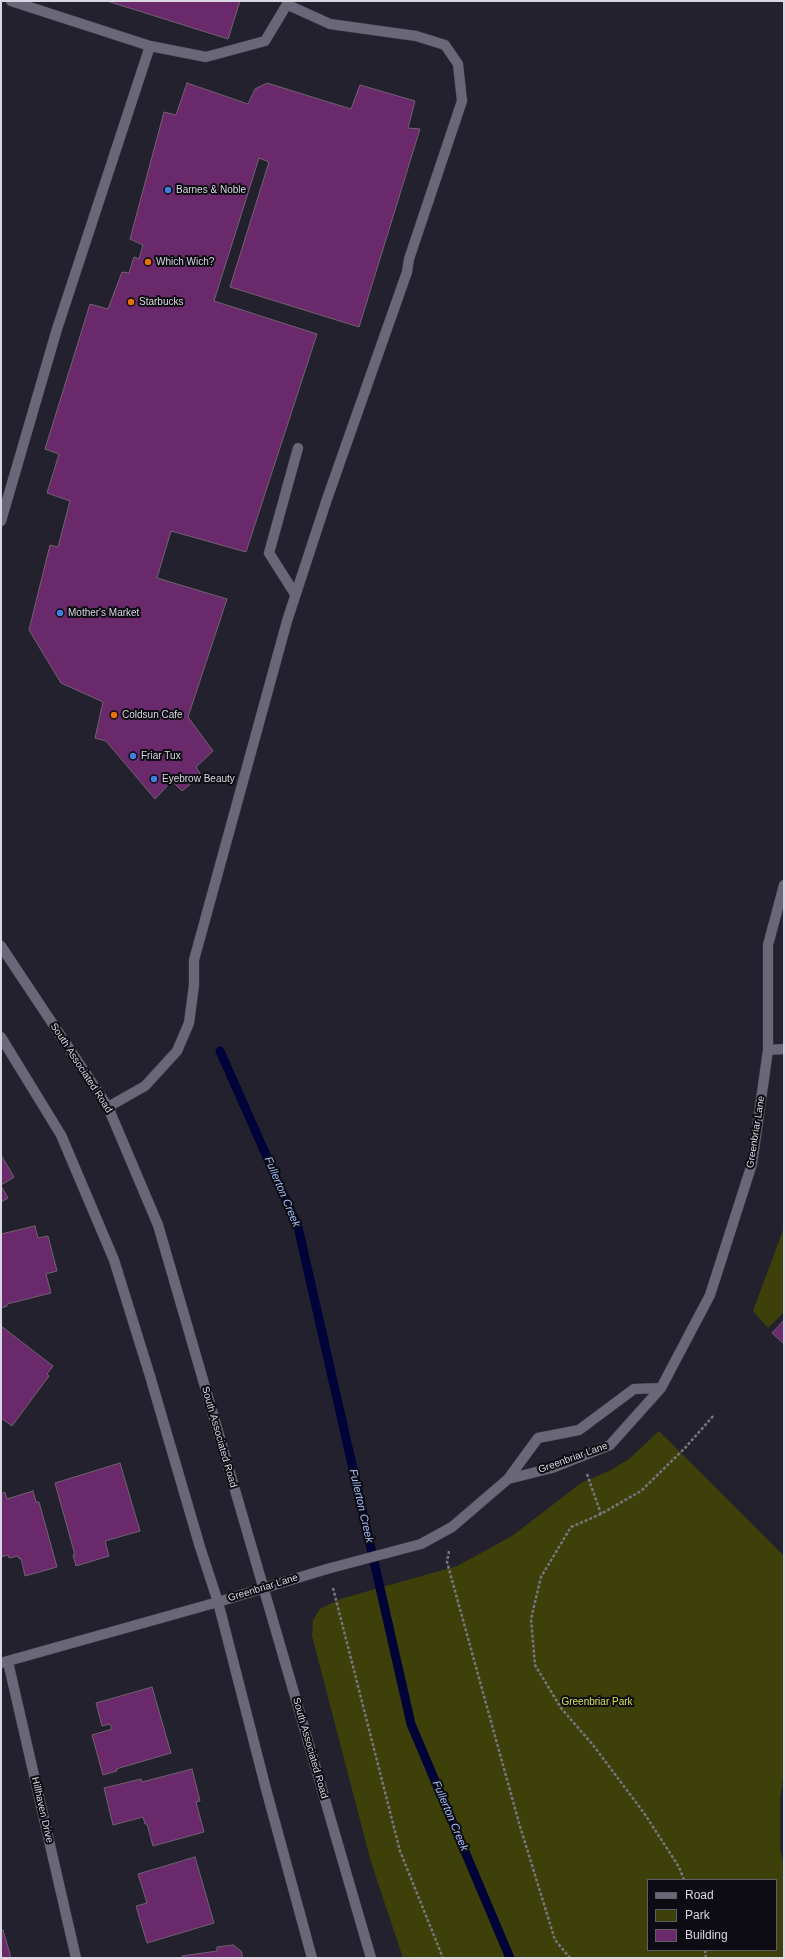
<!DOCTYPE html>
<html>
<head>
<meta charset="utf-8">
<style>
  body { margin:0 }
  #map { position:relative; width:785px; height:1959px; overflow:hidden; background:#24212f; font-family:Arial,sans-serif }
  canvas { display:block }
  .frame { position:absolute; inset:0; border:2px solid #d9d7e1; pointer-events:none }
  .legend { position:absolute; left:647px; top:1879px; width:130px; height:72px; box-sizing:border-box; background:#0d0c12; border:1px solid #5f5d65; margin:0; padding:5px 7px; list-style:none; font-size:12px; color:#d9d7e1 }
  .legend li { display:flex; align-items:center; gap:8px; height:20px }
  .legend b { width:20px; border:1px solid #5f5d65 }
</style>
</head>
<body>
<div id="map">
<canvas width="785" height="1959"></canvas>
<div class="frame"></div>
<ul class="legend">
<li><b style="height:5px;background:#6a6778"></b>Road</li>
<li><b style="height:11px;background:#3d4009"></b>Park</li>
<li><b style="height:11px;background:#6a296b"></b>Building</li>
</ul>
</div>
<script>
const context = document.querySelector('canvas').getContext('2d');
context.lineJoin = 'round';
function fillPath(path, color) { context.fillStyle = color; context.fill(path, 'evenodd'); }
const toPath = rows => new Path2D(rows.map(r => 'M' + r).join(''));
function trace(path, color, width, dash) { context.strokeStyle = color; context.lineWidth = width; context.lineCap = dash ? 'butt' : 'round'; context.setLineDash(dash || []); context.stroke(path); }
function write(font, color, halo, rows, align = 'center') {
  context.font = font + ' Arial,sans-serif'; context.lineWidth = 4; context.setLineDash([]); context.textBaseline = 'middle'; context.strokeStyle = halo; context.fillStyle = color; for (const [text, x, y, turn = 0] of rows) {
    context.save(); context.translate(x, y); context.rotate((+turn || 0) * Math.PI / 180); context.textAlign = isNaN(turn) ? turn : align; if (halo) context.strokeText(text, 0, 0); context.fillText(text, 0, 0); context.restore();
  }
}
const green = toPath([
  [784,1227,784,1312,768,1328,753,1311],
  [659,1431,784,1556,784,1771,780,1799,780,1849,784,1867,784,1958,403,1958,371,1862,312,1636,313,1620,320,1609,340,1599,457,1566,512,1536,581,1483,611,1470,629,1459],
  [648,1880,776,1880,776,1950,648,1950]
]);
const stream = toPath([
  [220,1051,298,1227,411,1724,510,1958]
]);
const building = toPath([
  [107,1,240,1,228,39,107,1],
  [187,83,248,104,255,89,267,83,351,109,360,85,415,101,408,128,420,129,359,327,230,287,269,162,259,158,214,301,317,334,246,552,171,531,157,578,227,599,188,717,213,751,196,767,201,775,182,791,172,781,155,799,106,741,95,738,103,702,61,683,29,630,50,545,58,547,70,501,47,493,59,454,45,449,90,304,108,309,122,272,129,273,134,257,139,259,143,245,130,239,164,112,176,115,187,83],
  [1,1155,14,1177,1,1185,1,1155],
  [1,1186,8,1198,1,1202,1,1186],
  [35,1226,38,1238,48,1236,57,1271,46,1274,51,1293,7,1304,7,1306,1,1308,1,1234,35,1226],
  [784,1320,784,1344,772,1333,784,1320],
  [1,1326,53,1366,47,1374,49,1376,12,1426,1,1418,1,1326],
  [120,1463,140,1531,105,1541,109,1556,76,1566,73,1555,75,1555,55,1483,120,1463],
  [33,1491,36,1502,39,1502,57,1567,25,1576,21,1558,19,1559,18,1556,9,1558,8,1555,1,1557,1,1494,5,1492,7,1499,33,1491],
  [152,1687,171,1753,116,1769,117,1771,103,1775,92,1735,112,1729,110,1724,102,1726,96,1703,152,1687],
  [192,1769,200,1801,196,1802,204,1832,153,1846,147,1824,145,1824,143,1817,113,1825,104,1788,141,1779,142,1782,192,1769],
  [195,1857,214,1923,147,1943,136,1906,147,1903,138,1874,195,1857],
  [3,1930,11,1958,1,1958,1,1931,3,1930],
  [233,1945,241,1951,243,1958,182,1958,182,1956,217,1951,217,1947,233,1945]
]);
const path = toPath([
  [587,1474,601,1514],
  [449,1551,447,1562,519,1823,555,1940,570,1958],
  [333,1588,400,1851,443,1958],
  [684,1880,679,1867,644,1813,593,1745,561,1708,535,1665,531,1619,541,1577,571,1527,601,1514,641,1491,685,1448,714,1415],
  [705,1950,706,1958]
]);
const minor = toPath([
  [11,1,150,46,206,57,265,41,289,1],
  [1,521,57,329,150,46],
  [295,594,269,553,298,448],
  [1,946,108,1107,158,1225,371,1958],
  [1,1037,61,1135,114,1260,150,1376,200,1547,218,1602,266,1789,312,1958],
  [768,1050,784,1049],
  [108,1107,145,1086,177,1051,189,1023,194,985,194,960,287,621,327,499,407,272,409,259,462,101,458,64,445,45,416,36,330,24,288,5],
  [508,1479,552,1468,610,1445,661,1388,710,1295,752,1164,768,1050,768,945,784,885],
  [8,1662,76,1958],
  [1,1663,218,1602,327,1569,421,1544,452,1527,508,1479,538,1438,579,1430,634,1389,661,1388]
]);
const markers = [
  [168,190,4,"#3f7fe0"],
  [148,262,4,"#e8710a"],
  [131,302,4,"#e8710a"],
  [60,613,4,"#3f7fe0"],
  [114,715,4,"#e8710a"],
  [133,756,4,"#3f7fe0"],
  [154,779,4,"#3f7fe0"]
];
const poiNames = [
  ["Barnes & Noble",176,190],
  ["Which Wich?",156,262],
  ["Starbucks",139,302],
  ["Mother's Market",68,613],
  ["Coldsun Cafe",122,715],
  ["Friar Tux",141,756],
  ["Eyebrow Beauty",162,779]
];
const streetNames = [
  ["South Associated Road",81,1068,57],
  ["Greenbriar Lane",756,1132,-81],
  ["South Associated Road",219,1437,74],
  ["Greenbriar Lane",573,1458,-20],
  ["Greenbriar Lane",263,1588,-17],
  ["South Associated Road",310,1748,74],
  ["Hillhaven Drive",42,1810,77]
];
const parkNames = [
  ["Greenbriar Park",597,1702]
];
const waterNames = [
  ["Fullerton Creek",282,1192,67],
  ["Fullerton Creek",361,1506,77],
  ["Fullerton Creek",450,1816,67]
];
fillPath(green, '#3d4009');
trace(stream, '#000338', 9);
fillPath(building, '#6a296b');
trace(building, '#70626f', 1);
trace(minor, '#3e3c47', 11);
trace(path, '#787581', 2.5, [3, 2]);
trace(minor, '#6a6778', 10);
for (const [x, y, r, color] of markers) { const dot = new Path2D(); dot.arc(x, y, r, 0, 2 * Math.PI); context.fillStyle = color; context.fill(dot); trace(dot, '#0d0c12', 1.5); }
write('10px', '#d9d7e1', '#0d0c12', poiNames, 'left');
write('10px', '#d9d7e1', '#0d0c12', streetNames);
write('10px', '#d8e057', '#0d0c12', parkNames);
write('italic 11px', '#a2c0fe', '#0d0c12', waterNames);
</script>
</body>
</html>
